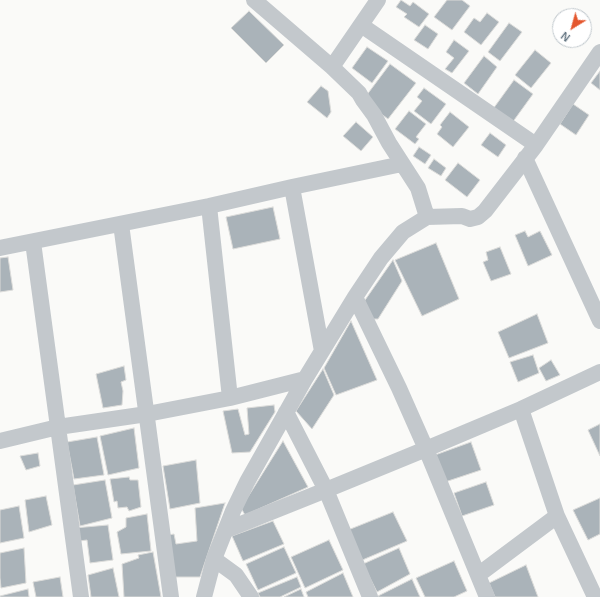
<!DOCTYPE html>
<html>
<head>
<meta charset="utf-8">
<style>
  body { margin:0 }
  #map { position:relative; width:600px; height:597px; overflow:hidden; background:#fafaf8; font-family:Arial,sans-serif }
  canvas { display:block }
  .north { position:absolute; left:552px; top:8px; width:40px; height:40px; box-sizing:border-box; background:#fff; border:1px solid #c1c8cd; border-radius:50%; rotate:217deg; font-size:11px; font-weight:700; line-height:16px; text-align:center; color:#657683 }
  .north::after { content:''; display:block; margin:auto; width:14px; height:18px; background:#e4572e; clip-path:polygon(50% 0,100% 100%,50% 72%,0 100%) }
</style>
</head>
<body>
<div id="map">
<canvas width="600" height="597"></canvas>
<div class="north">N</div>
</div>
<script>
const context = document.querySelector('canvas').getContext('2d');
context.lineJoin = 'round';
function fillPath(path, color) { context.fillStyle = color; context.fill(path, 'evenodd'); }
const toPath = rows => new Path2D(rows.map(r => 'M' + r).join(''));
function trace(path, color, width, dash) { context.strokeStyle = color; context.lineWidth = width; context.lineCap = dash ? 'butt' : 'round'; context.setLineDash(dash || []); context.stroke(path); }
const building = toPath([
  [401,0,410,6,413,2,429,14,419,27,404,17,407,14,396,7,401,0],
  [447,0,462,0,470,6,452,30,434,17,447,0],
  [249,11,284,45,266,63,231,28,249,11],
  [487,13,499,22,481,45,464,32,474,18,480,22,487,13],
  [509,23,522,32,500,61,488,52,509,23],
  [425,25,438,34,428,49,414,40,425,25],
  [454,40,469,51,452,73,445,69,454,58,446,52,454,40],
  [367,47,388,61,372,83,352,68,367,47],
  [535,50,551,63,531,88,515,75,535,50],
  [484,56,497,67,478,94,464,83,484,56],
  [390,64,416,83,388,119,363,100,390,64],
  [600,71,600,90,591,83,600,71],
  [514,80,533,94,512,123,493,109,514,80],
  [321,86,328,91,331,112,327,118,307,102,321,86],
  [424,88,446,104,431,124,414,111,422,101,417,97,424,88],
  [573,104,589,115,576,135,560,124,573,104],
  [409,111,426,124,416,137,419,139,415,144,395,129,409,111],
  [450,112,469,127,453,147,437,134,442,127,440,125,450,112],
  [356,122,373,137,361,151,343,136,356,122],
  [490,133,506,145,498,157,481,145,490,133],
  [419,147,431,155,425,164,413,156,419,147],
  [434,159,446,168,441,176,428,168,434,159],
  [458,163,480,180,467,197,445,180,458,163],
  [273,207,280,239,233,249,226,217,273,207],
  [525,231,528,237,540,231,552,255,528,266,515,235,525,231],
  [436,243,459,299,422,316,395,260,436,243],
  [500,247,511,274,491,281,483,262,488,260,486,252,500,247],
  [8,257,13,290,0,292,0,258,8,257],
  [393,260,402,281,378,319,370,319,363,303,393,260],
  [537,314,548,343,509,358,498,332,537,314],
  [351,321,377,380,336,395,324,368,351,321],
  [533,355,539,373,518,382,510,362,533,355],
  [551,360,560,375,546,381,539,368,551,360],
  [124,366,126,380,121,382,123,391,122,405,103,408,96,374,124,366],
  [323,369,334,395,312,429,296,411,323,369],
  [274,405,275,412,250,452,232,453,223,411,238,409,245,435,249,434,247,408,274,405],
  [600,424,600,456,588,430,600,424],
  [134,428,139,468,108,475,100,436,134,428],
  [97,437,104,475,74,479,67,442,97,437],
  [283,441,308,487,245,515,241,508,283,441],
  [471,442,481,470,445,482,435,455,471,442],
  [38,453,40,466,26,470,20,456,38,453],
  [196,460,200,503,170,509,163,466,196,460],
  [129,477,130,480,138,480,141,507,129,511,127,507,118,508,117,501,114,502,110,479,129,477],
  [105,480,112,518,80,526,73,485,105,480],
  [486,482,494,505,462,516,454,493,486,482],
  [46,496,52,525,29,532,25,500,46,496],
  [600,498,600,534,588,540,573,510,600,498],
  [225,503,200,577,174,577,168,535,174,534,176,544,197,541,195,508,225,503],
  [19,506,24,538,0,543,0,510,19,506],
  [393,512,407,541,360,561,348,530,393,512],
  [147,514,151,551,121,554,117,532,126,527,126,518,147,514],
  [273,521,284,544,243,561,232,536,273,521],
  [108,525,113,560,90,563,87,540,79,541,74,528,108,525],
  [329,540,343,570,305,588,291,557,329,540],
  [284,547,296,573,258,590,246,564,284,547],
  [24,548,26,583,1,588,0,578,0,553,24,548],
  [399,548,410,574,377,592,363,564,399,548],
  [153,552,161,597,124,597,122,564,139,558,138,555,153,552],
  [454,561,467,591,454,597,425,597,416,578,454,561],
  [526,565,538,597,495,597,489,583,526,565],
  [113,568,119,597,91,597,88,575,113,568],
  [343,573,353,597,308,597,306,592,343,573],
  [60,577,63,597,36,597,33,582,60,577],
  [297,577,301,587,280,597,260,597,258,593,297,577],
  [412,579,420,597,378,597,378,596,412,579],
  [28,589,29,597,0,597,0,596,28,589],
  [301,589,304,597,284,597,301,589]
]);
const minor = toPath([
  [254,0,332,67],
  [378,0,332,67,359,93,363,100,374,115,389,143,418,188,427,217],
  [361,25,536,145],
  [525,158,600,321],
  [292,187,322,351],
  [209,206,230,398],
  [121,224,171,597],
  [33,242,81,597],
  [0,248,209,206,292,187,402,164],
  [355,297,399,388,426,449,487,597],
  [521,409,557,516,595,597],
  [286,412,326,490,370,597],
  [0,441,58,427,147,414,230,398,305,379],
  [226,530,326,490,426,449,521,409,600,372],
  [214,559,236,575,251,597],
  [478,575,557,516],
  [204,597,214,559,233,511,247,482,305,379,355,297,381,258,403,232,427,217,462,216,470,219,478,217,485,211,536,145,600,52]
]);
fillPath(building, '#aab3b9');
trace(building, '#dcdcda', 1);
trace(minor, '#c3c8cc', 16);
</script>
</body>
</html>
